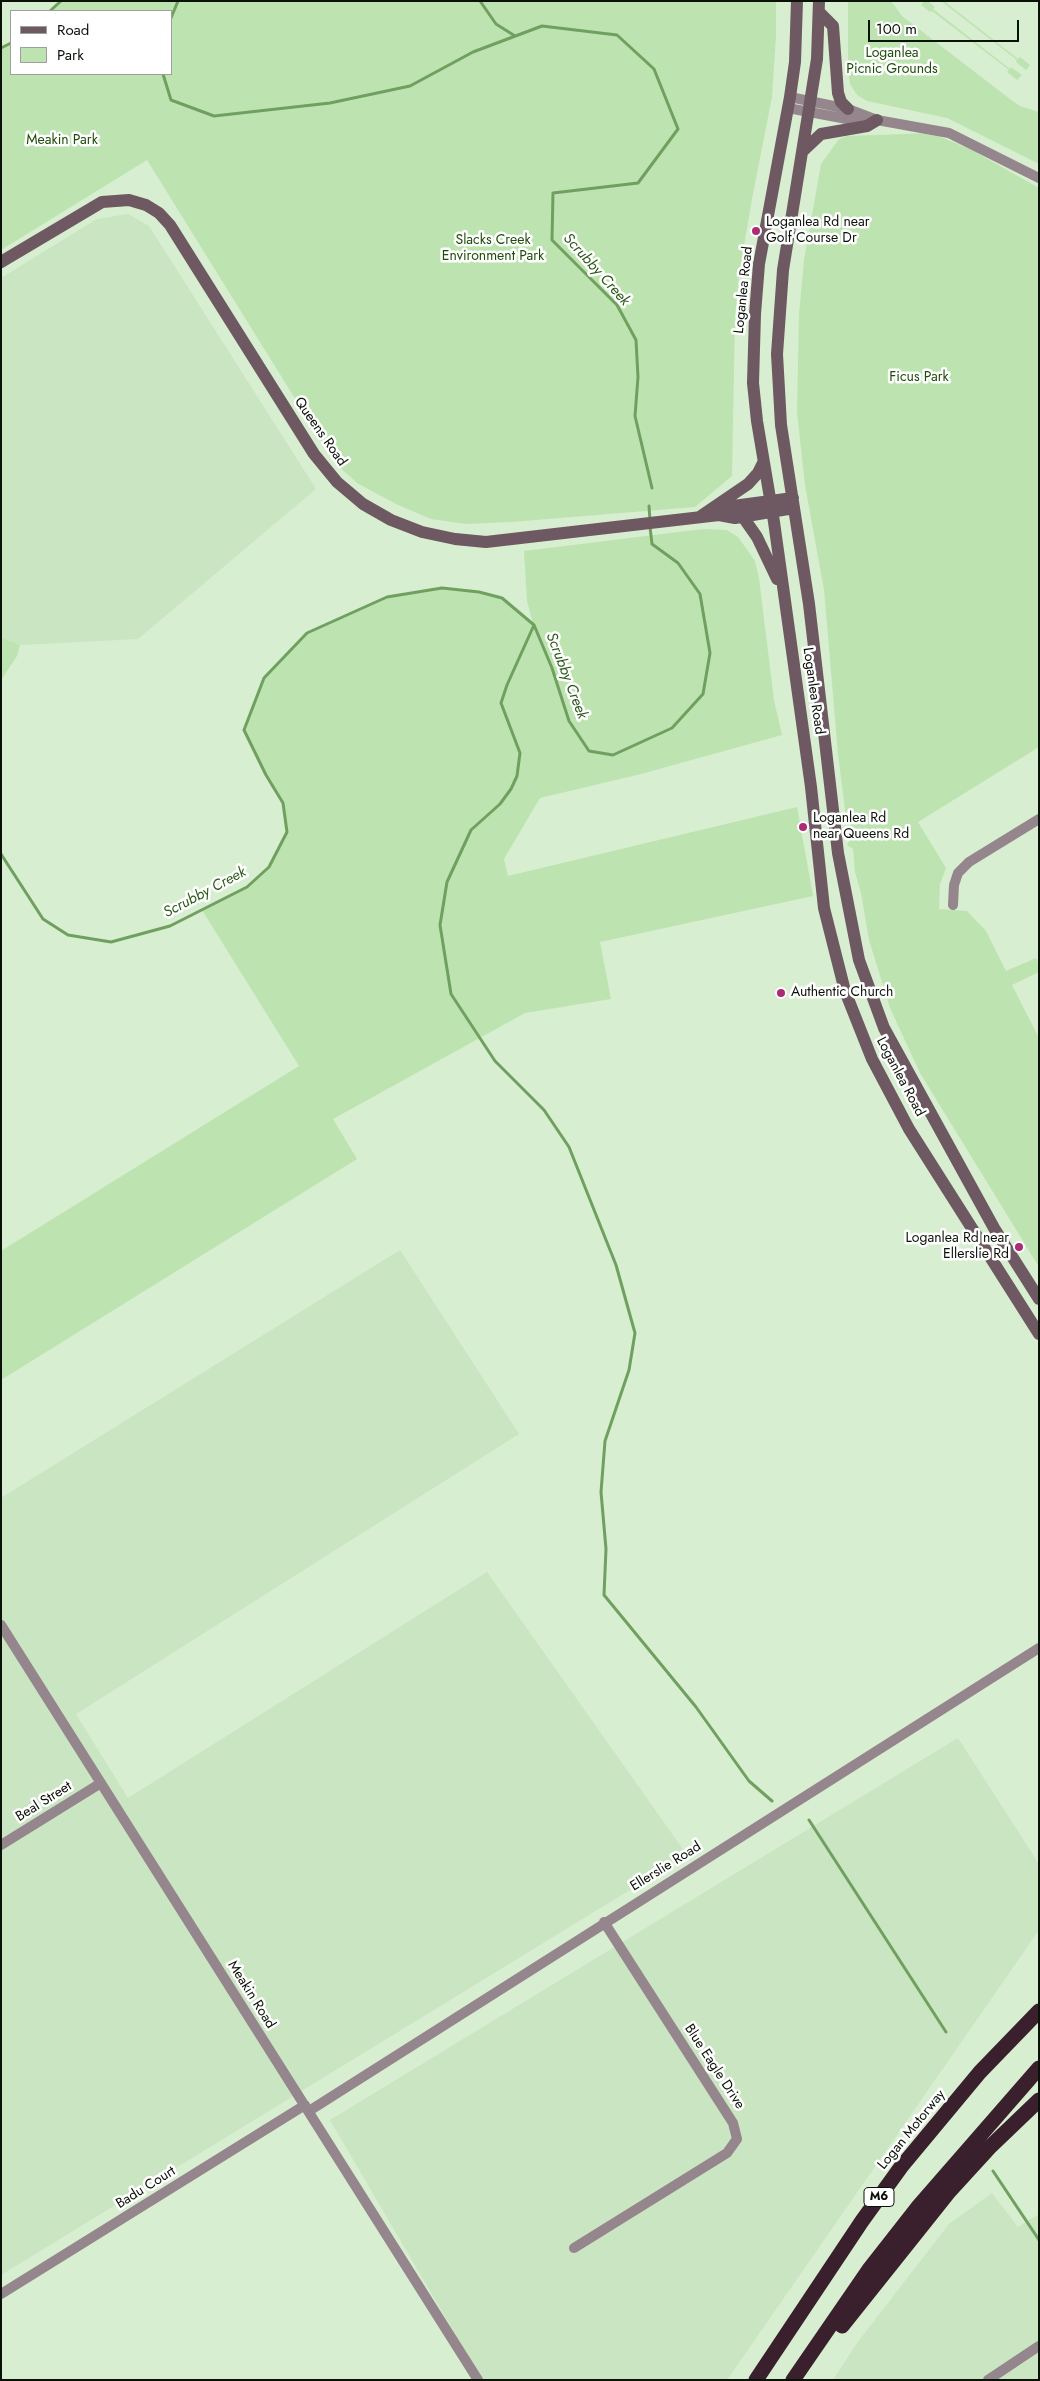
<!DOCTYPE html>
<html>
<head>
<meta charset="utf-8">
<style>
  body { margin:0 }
  #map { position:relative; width:1040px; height:2381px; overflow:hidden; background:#d7eed0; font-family:Jost,sans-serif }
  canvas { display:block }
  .frame { position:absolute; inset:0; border:2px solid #0a1107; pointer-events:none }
  .legend { position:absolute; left:10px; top:10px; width:162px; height:65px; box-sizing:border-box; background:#fff; border:1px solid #9da09c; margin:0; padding:6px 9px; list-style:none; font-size:15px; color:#0a1107 }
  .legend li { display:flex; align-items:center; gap:10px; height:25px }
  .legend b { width:25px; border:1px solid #9da09c }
  .scale { position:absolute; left:868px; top:20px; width:151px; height:22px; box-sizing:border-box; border:2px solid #0a1107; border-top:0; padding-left:6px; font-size:15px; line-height:18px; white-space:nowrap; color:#0a1107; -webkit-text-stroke:4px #fff; paint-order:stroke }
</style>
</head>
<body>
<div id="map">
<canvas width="1040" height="2381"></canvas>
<div class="frame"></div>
<ul class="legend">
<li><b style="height:6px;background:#6e5862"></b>Road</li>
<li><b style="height:14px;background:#bde4b0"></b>Park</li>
</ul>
<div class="scale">100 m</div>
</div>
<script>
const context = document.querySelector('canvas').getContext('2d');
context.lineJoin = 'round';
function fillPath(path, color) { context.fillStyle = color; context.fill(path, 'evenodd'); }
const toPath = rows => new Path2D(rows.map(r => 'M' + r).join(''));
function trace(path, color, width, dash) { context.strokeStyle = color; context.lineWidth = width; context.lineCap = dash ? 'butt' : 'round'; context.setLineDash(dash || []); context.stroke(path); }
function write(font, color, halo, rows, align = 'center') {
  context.font = font + ' Jost,sans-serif'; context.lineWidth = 5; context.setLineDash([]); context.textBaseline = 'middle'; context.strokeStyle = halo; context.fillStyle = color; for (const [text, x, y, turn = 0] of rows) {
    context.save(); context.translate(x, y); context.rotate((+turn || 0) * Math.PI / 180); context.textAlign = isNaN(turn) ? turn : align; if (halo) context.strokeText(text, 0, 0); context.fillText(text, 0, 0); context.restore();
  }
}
const built = toPath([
  [128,214,149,226,316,489,138,639,20,645,1,637,1,278,97,219],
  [400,1250,519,1434,76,1714,128,1798,487,1572,687,1855,1,2275,1,1498],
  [958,1738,1039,1864,1039,1930,727,2380,482,2380,330,2120],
  [992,2193,1018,2227,1039,2214,1039,2380,833,2380,857,2343,949,2224]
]);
const green = toPath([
  [61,1,776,1,776,36,772,97,752,199,739,275,735,316,732,476,695,507,511,522,466,524,431,519,396,504,357,483,335,463,147,160,1,250,1,48,11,43,11,74,171,74,171,11,50,11],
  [848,1,891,1,902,16,1010,99,1020,106,1039,112,1039,164,947,118,867,101,857,95,850,84,848,70],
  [924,1,928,1,935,7,933,9,1010,69,1011,67,1022,75,1017,80,1007,72,1009,70,932,11,930,12,921,5],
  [941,1,944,1,1018,59,1020,57,1030,65,1026,70,1016,62,1017,60],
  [931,133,970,149,1039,188,1039,747,918,822,946,868,940,884,939,909,967,911,986,931,1006,971,1036,958,1039,964,1039,972,1012,985,1039,1038,1039,1267,920,1073,890,1008,869,940,861,893,855,872,853,849,847,845,849,842,838,754,824,590,805,485,797,412,799,314,804,260,821,164,839,139,847,136],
  [703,529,727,530,738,537,755,561,759,578,774,700,782,735,641,774,540,798,504,859,508,876,797,807,813,896,600,942,611,999,525,1013,333,1119,357,1159,1,1380,1,1251,299,1066,202,910,247,887,269,867,287,832,283,803,266,775,244,730,264,678,307,633,387,597,442,588,479,592,502,598,533,624,527,601,524,551],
  [1,637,20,645,17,656,1,680]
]);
const stream = toPath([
  [480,1,496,24,515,36],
  [50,11,61,1],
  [171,18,178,1],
  [1,48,11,43],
  [163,74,171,100,214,116,330,103,410,86,473,52,542,26,617,35,654,69,678,129,638,183,553,193,552,240,617,305,636,340,638,377,635,416,652,488],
  [649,506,650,521],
  [534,625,507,685,501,703,520,753,517,776,511,789,500,804,471,830,447,882,440,925,451,994,495,1061,544,1110,569,1147,616,1265,635,1333,629,1370,605,1441,601,1492,606,1549,604,1595,696,1707,749,1781,772,1801],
  [1,854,43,919,68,935,111,942,170,926,247,887,269,867,287,832,283,803,266,775,244,730,264,678,307,633,387,597,442,588,479,592,502,598,534,625,552,668,569,721,589,751,613,755,672,728,703,694,710,653,700,594,678,563,652,544,650,527],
  [809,1820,946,2032],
  [993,2171,1039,2240]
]);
const street = toPath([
  [790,97,848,109,877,120,949,133,1039,178],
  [788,108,852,120,867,118],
  [953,905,954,885,958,873,969,862,1039,819],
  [1,1625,478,2380],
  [1,1845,101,1783],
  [309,2111,1039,1648],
  [574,2248,727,2153,737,2139,733,2123,604,1922],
  [1,2294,305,2105],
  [988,2380,1039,2346]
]);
const secondary = toPath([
  [797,1,795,62,790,97,759,264,755,314,753,383,757,421,774,522,811,787,824,908,845,991,872,1059,909,1129,1039,1334],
  [819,1,817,59,783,270,777,354,781,425,809,604,838,853,859,960,884,1028,994,1228,1039,1299],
  [819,12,833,26,838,93,841,102,848,109],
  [803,151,821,134,867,126,877,120],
  [1,262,102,202,129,200,146,205,159,213,170,225,314,454,337,482,363,504,391,520,422,532,455,539,486,542,719,515,735,518,794,508],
  [719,515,733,506,793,498],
  [701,516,748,484,758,473,763,463],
  [743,517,757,537,777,579]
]);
const highway = toPath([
  [842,2326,948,2193,991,2146,1039,2100],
  [756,2380,862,2221,901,2167,980,2072,1039,2011],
  [793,2380,870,2268,917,2208,1039,2068]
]);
const markers = [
  [756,231,5,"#ad2a74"],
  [803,827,5,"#ad2a74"],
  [781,993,5,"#ad2a74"],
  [1019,1247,5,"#ad2a74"]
];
const shields = [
  [879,2197,30]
];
const shieldNames = [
  ["M6",879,2197]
];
const parkNames = [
  ["Loganlea",892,54],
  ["Picnic Grounds",892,70],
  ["Meakin Park",62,141],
  ["Slacks Creek",493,241],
  ["Environment Park",493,257],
  ["Ficus Park",919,378]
];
const poiNames = [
  ["Loganlea Rd near",766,223],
  ["Golf Course Dr",766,239],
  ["Loganlea Rd",813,819],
  ["near Queens Rd",813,835],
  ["Authentic Church",791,993],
  ["Loganlea Rd near",1009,1239,"right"],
  ["Ellerslie Rd",1009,1255,"right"]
];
const streetNames = [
  ["Loganlea Road",744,290,-84],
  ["Queens Road",320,432,55],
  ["Loganlea Road",813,691,82],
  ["Loganlea Road",900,1077,62],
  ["Beal Street",44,1802,-32],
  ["Ellerslie Road",666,1867,-32],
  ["Meakin Road",251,1995,58],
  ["Blue Eagle Drive",714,2067,57],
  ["Logan Motorway",912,2130,-51],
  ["Badu Court",146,2188,-32]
];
const waterNames = [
  ["Scrubby Creek",596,270,48],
  ["Scrubby Creek",566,676,69],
  ["Scrubby Creek",205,893,-28]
];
fillPath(built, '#cae5c1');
fillPath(green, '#bde4b0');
trace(stream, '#70a060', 3);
trace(street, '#95858c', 10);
trace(secondary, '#6e5862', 12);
trace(highway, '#3a1f2c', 15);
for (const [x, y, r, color] of markers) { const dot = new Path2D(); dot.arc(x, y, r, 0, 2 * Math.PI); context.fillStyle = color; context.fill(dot); trace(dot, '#fff', 2); }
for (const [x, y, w] of shields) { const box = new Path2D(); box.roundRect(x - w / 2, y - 9.5, w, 19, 4); context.fillStyle = '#fff'; context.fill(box); trace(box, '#0a1107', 1); }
write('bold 12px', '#0a1107', null, shieldNames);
write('14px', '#1f4d09', '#fff', parkNames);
write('14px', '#0a1107', '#fff', poiNames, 'left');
write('14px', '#0a1107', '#fff', streetNames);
write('italic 15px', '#2d5a1a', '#fff', waterNames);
</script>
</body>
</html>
